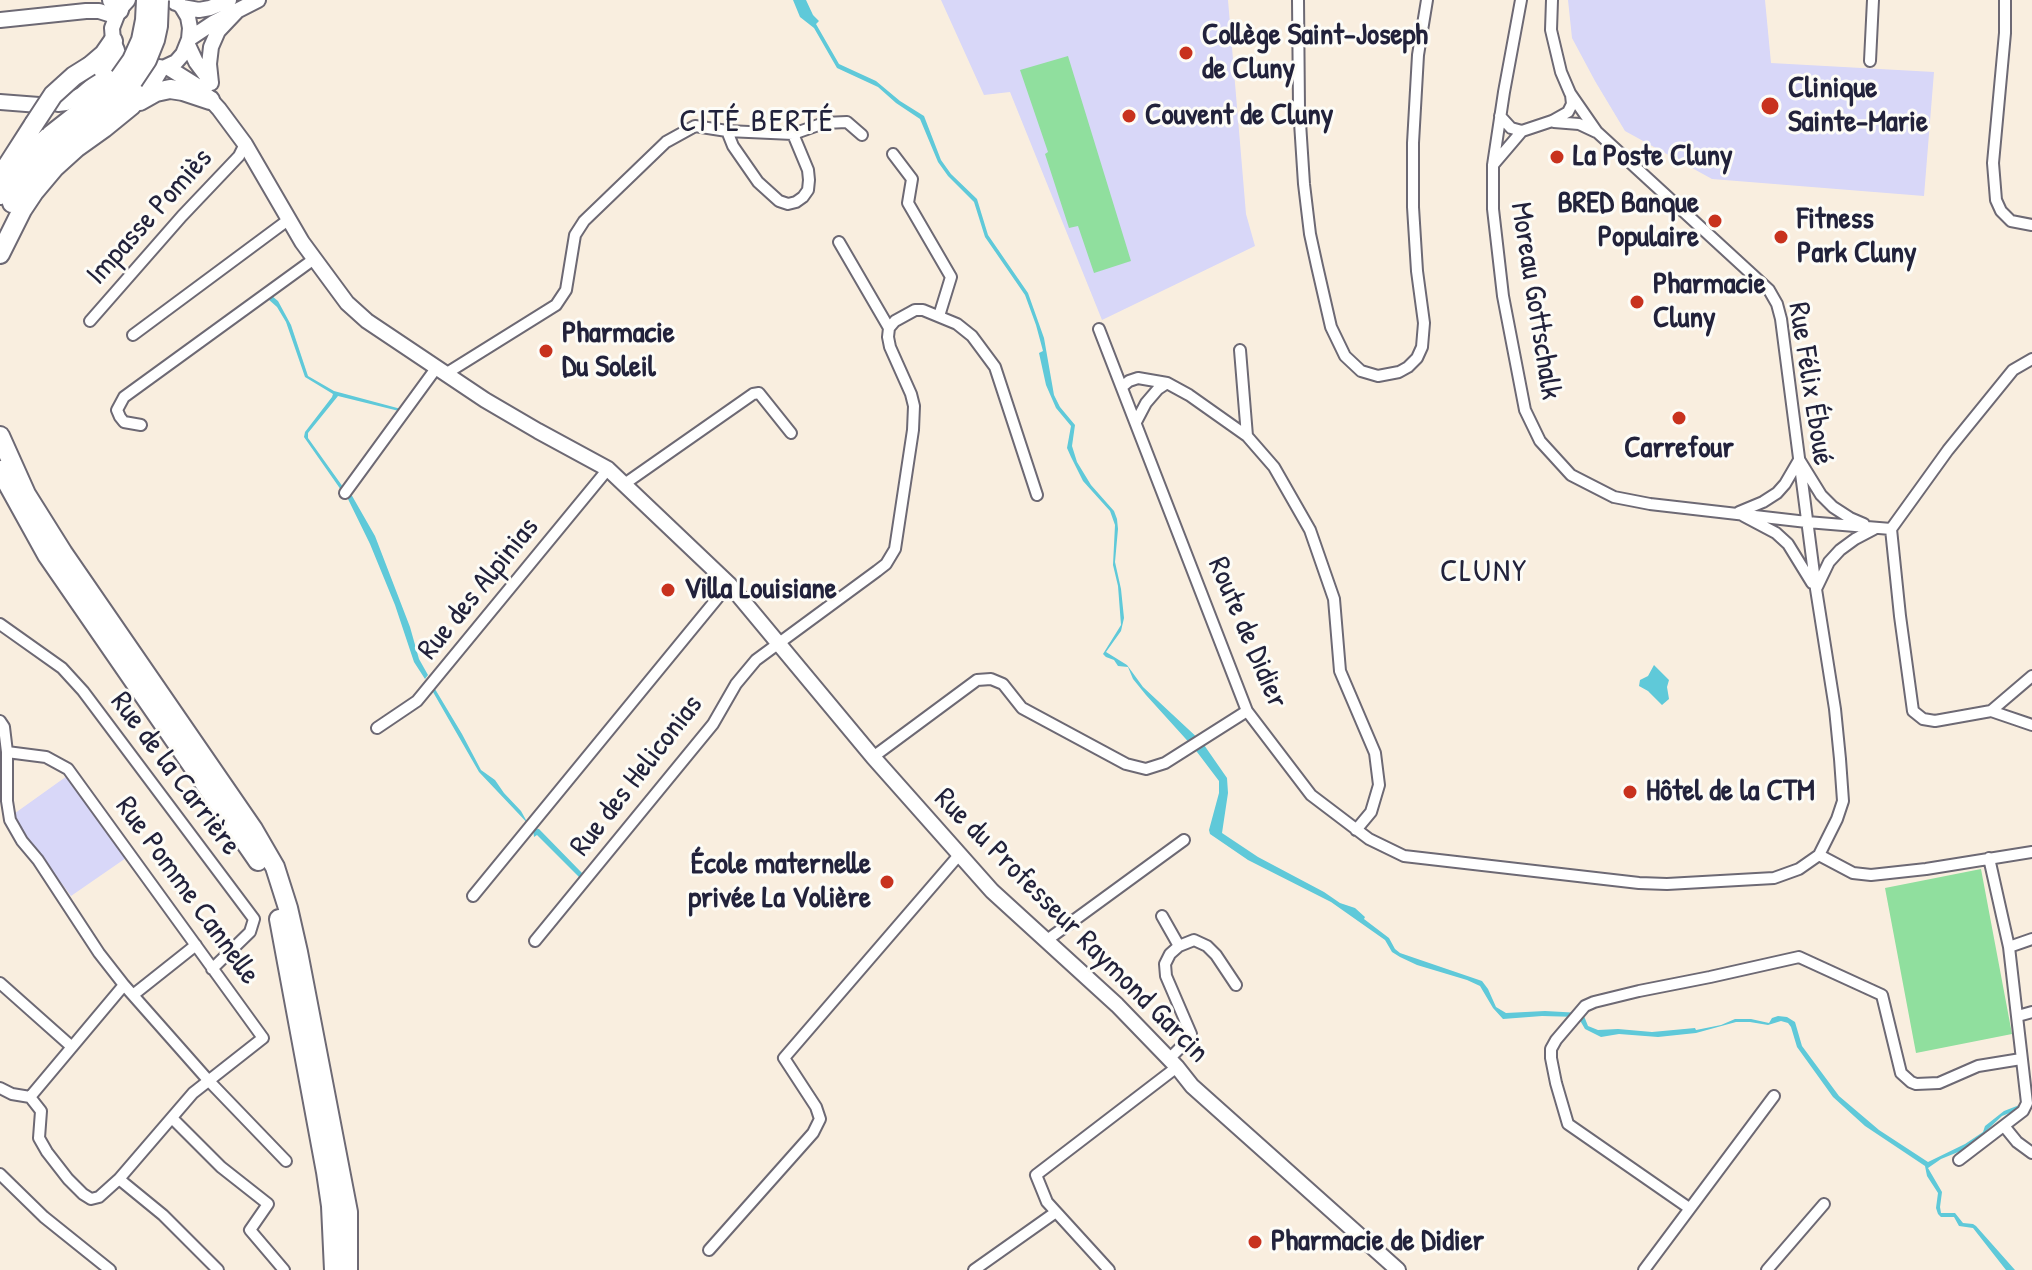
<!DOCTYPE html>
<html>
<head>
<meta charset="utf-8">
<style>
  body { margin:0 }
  canvas { display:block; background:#f9eedf }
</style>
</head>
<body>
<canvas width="2032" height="1270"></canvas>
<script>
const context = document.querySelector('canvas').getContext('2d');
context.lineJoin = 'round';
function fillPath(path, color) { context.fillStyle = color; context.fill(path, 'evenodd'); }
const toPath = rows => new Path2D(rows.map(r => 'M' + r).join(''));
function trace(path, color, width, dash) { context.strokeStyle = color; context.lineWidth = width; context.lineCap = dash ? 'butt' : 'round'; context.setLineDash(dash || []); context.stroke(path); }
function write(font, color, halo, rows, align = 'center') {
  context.font = font + ' "Patrick Hand",sans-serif'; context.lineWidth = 6; context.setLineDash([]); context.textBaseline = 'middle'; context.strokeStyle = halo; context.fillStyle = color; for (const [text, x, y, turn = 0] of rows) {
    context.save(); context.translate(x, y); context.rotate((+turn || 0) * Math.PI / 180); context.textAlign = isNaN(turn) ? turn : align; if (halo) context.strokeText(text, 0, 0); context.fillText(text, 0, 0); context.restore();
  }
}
const built = toPath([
  [941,0,1228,0,1246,214,1255,246,1102,320,1010,92,984,95],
  [1568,0,1765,0,1771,63,1934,72,1924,196,1712,179,1625,131,1595,81,1572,38],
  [67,776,126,858,71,896,11,816]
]);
const green = toPath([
  [1068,56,1131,261,1094,273,1078,226,1069,228,1045,154,1048,152,1020,70],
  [1981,869,2012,1034,1916,1053,1885,888]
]);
const water = toPath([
  [793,0,806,0,813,15,819,21,816,24,839,64,876,81,900,101,924,116,941,160,951,174,977,199,988,235,1028,293,1044,338,1054,395,1060,407,1075,425,1072,446,1077,462,1091,485,1114,511,1117,519,1118,529,1115,562,1121,589,1124,618,1121,631,1106,652,1127,665,1143,687,1202,742,1227,778,1228,793,1222,833,1258,857,1324,892,1340,903,1355,908,1365,917,1364,919,1389,938,1395,949,1400,953,1482,981,1488,989,1496,1007,1506,1013,1545,1011,1581,1013,1584,1016,1588,1026,1598,1030,1618,1029,1652,1032,1695,1028,1696,1030,1721,1025,1735,1019,1751,1019,1769,1023,1772,1018,1778,1016,1787,1017,1795,1022,1802,1046,1839,1096,1879,1130,1928,1162,1965,1144,1983,1132,1985,1126,2004,1111,2022,1104,2032,1104,2032,1107,2022,1108,2002,1116,1968,1148,1941,1159,1928,1168,1942,1192,1940,1207,1941,1213,1955,1213,1963,1223,1973,1224,1976,1226,2015,1270,2006,1270,1973,1228,1959,1226,1954,1217,1941,1217,1938,1214,1936,1208,1938,1193,1927,1176,1925,1166,1865,1126,1833,1097,1797,1047,1791,1027,1788,1023,1781,1021,1768,1025,1750,1022,1736,1022,1696,1033,1658,1037,1619,1034,1601,1037,1585,1029,1578,1017,1542,1016,1503,1019,1493,1008,1480,986,1467,980,1417,965,1400,957,1392,952,1385,940,1331,902,1248,860,1210,834,1209,830,1219,793,1219,781,1194,748,1146,695,1133,679,1128,667,1118,666,1114,660,1106,657,1103,654,1121,625,1118,586,1113,565,1115,525,1110,511,1083,481,1071,457,1067,448,1071,426,1056,408,1046,385,1039,353,1043,351,1036,325,1025,295,985,237,974,202,948,176,938,162,920,119,896,103,878,87,837,68,814,28,800,17],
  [272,296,278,301,291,325,308,376,334,391,401,409,399,411,338,396,308,433,308,438,343,487,341,490,304,437,305,432,332,397,333,394,305,377,286,322,277,307,268,299],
  [351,494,375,536,410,627,419,659,428,675,425,679,414,662,395,605,370,544,347,497],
  [1654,665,1669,680,1667,687,1669,699,1662,705,1648,691,1639,686,1640,680,1648,676],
  [435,689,462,734,481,770,495,780,504,793,521,811,526,820,534,828,539,829,583,874,580,878,537,835,534,837,533,829,479,772,433,692]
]);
const street = toPath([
  [1298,0,1299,107,1304,184,1310,234,1317,266,1331,327,1345,356,1361,371,1378,376,1399,372,1408,367,1417,358,1422,347,1424,323,1417,271,1413,207,1413,143,1418,55,1427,0],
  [1521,0,1504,92,1493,165,1493,209,1503,296,1525,410,1540,441,1571,475,1614,497,1650,504,1807,522,1891,529],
  [2005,0,2005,33,1993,163,1996,200,2001,211,2011,221,2032,225],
  [1870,61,1873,0],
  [1500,116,1511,128,1522,131,1552,121,1568,112,1572,104,1571,95],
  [1554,122,1579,124,1596,132],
  [727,131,733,146,758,182,779,201,788,204,796,202,803,197,808,190,809,180,808,170,793,134],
  [893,154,912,179,908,203,951,277,939,316],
  [1493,165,1522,131],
  [839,242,889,328],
  [90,321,182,216,239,156,245,144],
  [1099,329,1247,711,1311,795,1369,839,1404,856,1639,883,1667,884,1774,878,1799,869,1819,855,1837,819,1843,801,1840,759,1835,709,1816,589,1781,319,1777,304,1769,290,1597,132,1570,93,1561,72,1551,30,1552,0],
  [133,335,288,220],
  [1240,350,1247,436],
  [2032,359,2013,370,1948,450,1891,529,1900,616,1913,711,1923,719,1935,721,1991,711,2032,676],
  [447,373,556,305,566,290,575,235,584,221,666,142,695,126,727,131,793,134,824,123,847,122,862,135],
  [1122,387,1129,381,1138,378,1167,383,1189,395,1247,436,1274,467,1310,530,1334,599,1340,671,1375,753,1379,785,1371,812,1356,830],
  [1136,422,1146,403,1158,389,1167,383],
  [141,425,124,422,120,417,117,410,124,397,314,259],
  [1800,461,1821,495,1833,507,1850,518,1864,524],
  [623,485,753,394,759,393,791,433],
  [345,493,437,367],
  [1739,512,1763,502,1777,493,1785,484,1799,460],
  [1742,515,1776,533,1788,544,1812,583],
  [1817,587,1829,562,1840,550,1855,539,1874,529],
  [0,624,62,668,83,691,254,919,250,932,212,969],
  [1991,711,2032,725],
  [0,721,4,727,7,752,7,801,10,820,22,841,38,860,99,953,124,985,208,1080,286,1161],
  [377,728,417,701,608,469],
  [7,752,46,757,68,769,263,1038,193,1093,119,1179,99,1197,91,1199,83,1194,68,1179,47,1152,39,1138,41,1111,30,1097],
  [873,757,977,680,991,679,1003,684,1022,708,1126,764,1146,769,1165,763,1247,711],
  [1819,855,1853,873,1871,875,1926,869,2032,852],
  [473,896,729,584],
  [1162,916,1179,946,1170,954,1165,964,1166,976,1191,1034,1188,1040,1169,1059],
  [1047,940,1184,840],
  [535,941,713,724,736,684,756,660,877,571,886,564,895,549,913,430,914,406,911,394,890,347,888,337,889,328,895,321,915,310,923,310,957,324,972,336,995,367,1037,495],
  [1179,946,1194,940,1207,946,1216,955,1236,985],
  [2009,947,2032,939],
  [0,983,72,1047],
  [133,995,196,945],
  [2018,1016,2032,1012],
  [0,1088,12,1094,30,1097],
  [30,1097,124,985],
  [172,1118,221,1167,268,1204,250,1230,284,1270],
  [2004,1126,2017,1142,2032,1153],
  [1959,1160,2023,1111,2027,1103,2009,947,1989,858],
  [0,1174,44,1217,110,1270],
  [119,1179,163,1215,218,1270],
  [1689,1208,1568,1124,1556,1083,1551,1058,1551,1049,1556,1040,1585,1006,1594,1002,1639,991,1710,977,1799,957,1882,995,1901,1073,1911,1082,1916,1084,1939,1083,1978,1066,2021,1059],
  [709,1250,813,1133,820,1119,816,1107,784,1058,959,855],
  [974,1270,1056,1212],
  [1109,1270,1047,1202,1036,1175,1177,1067],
  [1644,1270,1774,1096],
  [1767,1270,1824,1204]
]);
const secondary = toPath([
  [182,7,199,10,210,8,229,0],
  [0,20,86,11,99,11,115,16],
  [189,39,213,23,258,0],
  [188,45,196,62,211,82],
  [117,50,113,41,112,28,119,10,128,0],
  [167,67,199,87,219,109,245,144,302,242,347,303,367,321,485,400,538,431,608,469,729,584,873,757,992,891,1117,1005,1177,1067,1192,1086,1398,1270],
  [161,69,176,62,183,54,189,39,190,28,188,17,182,7,175,0],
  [211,83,209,64,211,47,218,31,236,12],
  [0,102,39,105],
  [58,104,66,103,81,95,95,83,121,56]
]);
const highway = toPath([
  [112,0,119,10],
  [176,0,176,1],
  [90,66,104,54,113,41],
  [140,101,156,92,170,89,183,91,210,100],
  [0,177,34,124],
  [0,195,20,167,34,150,48,137,108,90,120,77],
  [12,203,31,175,57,147,123,94,133,81],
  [0,254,22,210,34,192,55,167,76,148,104,128,131,106,150,84,159,69],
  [0,436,26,494,63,553,253,829,275,867,288,908,298,952,348,1212,348,1270],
  [0,470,47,555,258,861],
  [279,919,326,1172,331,1206,334,1270]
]);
const highwayBridge = toPath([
  [120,77,132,60,141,40,145,20,146,0],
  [133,81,147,60,155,40,158,26,159,0],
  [34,124,53,95,74,76,90,66]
]);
const markers = [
  [1186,53,8,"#c8321e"],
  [1770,106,10,"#c8321e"],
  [1129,116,8,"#c8321e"],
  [1557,157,8,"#c8321e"],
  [1715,221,8,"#c8321e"],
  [1781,237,8,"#c8321e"],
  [1637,302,8,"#c8321e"],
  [546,351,8,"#c8321e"],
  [1679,418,8,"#c8321e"],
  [668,590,8,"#c8321e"],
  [1630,792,8,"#c8321e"],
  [887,882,8,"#c8321e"],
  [1255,1242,8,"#c8321e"]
];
const poiNames = [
  ["Collège Saint-Joseph",1202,36],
  ["de Cluny",1202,70],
  ["Clinique",1788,89],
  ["Sainte-Marie",1788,123],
  ["Couvent de Cluny",1145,116],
  ["La Poste Cluny",1573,157],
  ["BRED Banque",1699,204,"right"],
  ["Populaire",1699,238,"right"],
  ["Fitness",1797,220],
  ["Park Cluny",1797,254],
  ["Pharmacie",1653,285],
  ["Cluny",1653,319],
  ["Pharmacie",562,334],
  ["Du Soleil",562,368],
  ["Carrefour",1679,449,"center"],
  ["Villa Louisiane",684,590],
  ["Hôtel de la CTM",1646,792],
  ["École maternelle",871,865,"right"],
  ["privée La Volière",871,899,"right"],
  ["Pharmacie de Didier",1271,1242]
];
const streetNames = [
  ["Impasse Pomiès",150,217,-48],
  ["Moreau Gottschalk",1535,301,81],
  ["Rue Félix Éboué",1810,384,81],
  ["Rue des Alpinias",479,589,-51],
  ["Route de Didier",1247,633,67],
  ["Rue de la Carrière",175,774,53],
  ["Rue des Heliconias",637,776,-52],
  ["Rue Pomme Cannelle",187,891,54],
  ["Rue du Professeur Raymond Garcin",1071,926,45]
];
const neighbourhoodNames = [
  ["CITÉ BERTÉ",757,122],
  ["CLUNY",1484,572]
];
fillPath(built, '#d8d7f8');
fillPath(green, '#90df9e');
fillPath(water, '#5fc9d9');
trace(street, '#6d6974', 14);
trace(secondary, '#6d6974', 18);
trace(highway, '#6d6974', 22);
trace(street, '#fff', 10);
trace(secondary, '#fff', 14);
trace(highway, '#fff', 18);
trace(highwayBridge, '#6d6974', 22, []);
trace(highwayBridge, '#fff', 18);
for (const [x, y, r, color] of markers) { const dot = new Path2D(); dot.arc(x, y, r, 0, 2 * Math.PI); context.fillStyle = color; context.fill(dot); trace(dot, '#fdfcf7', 3); }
write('bold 30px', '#22223b', '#fdfcf7', poiNames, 'left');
write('30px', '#22223b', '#fdfcf7', streetNames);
context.letterSpacing = '2px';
write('32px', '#22223b', '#fdfcf7', neighbourhoodNames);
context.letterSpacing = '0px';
</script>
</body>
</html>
